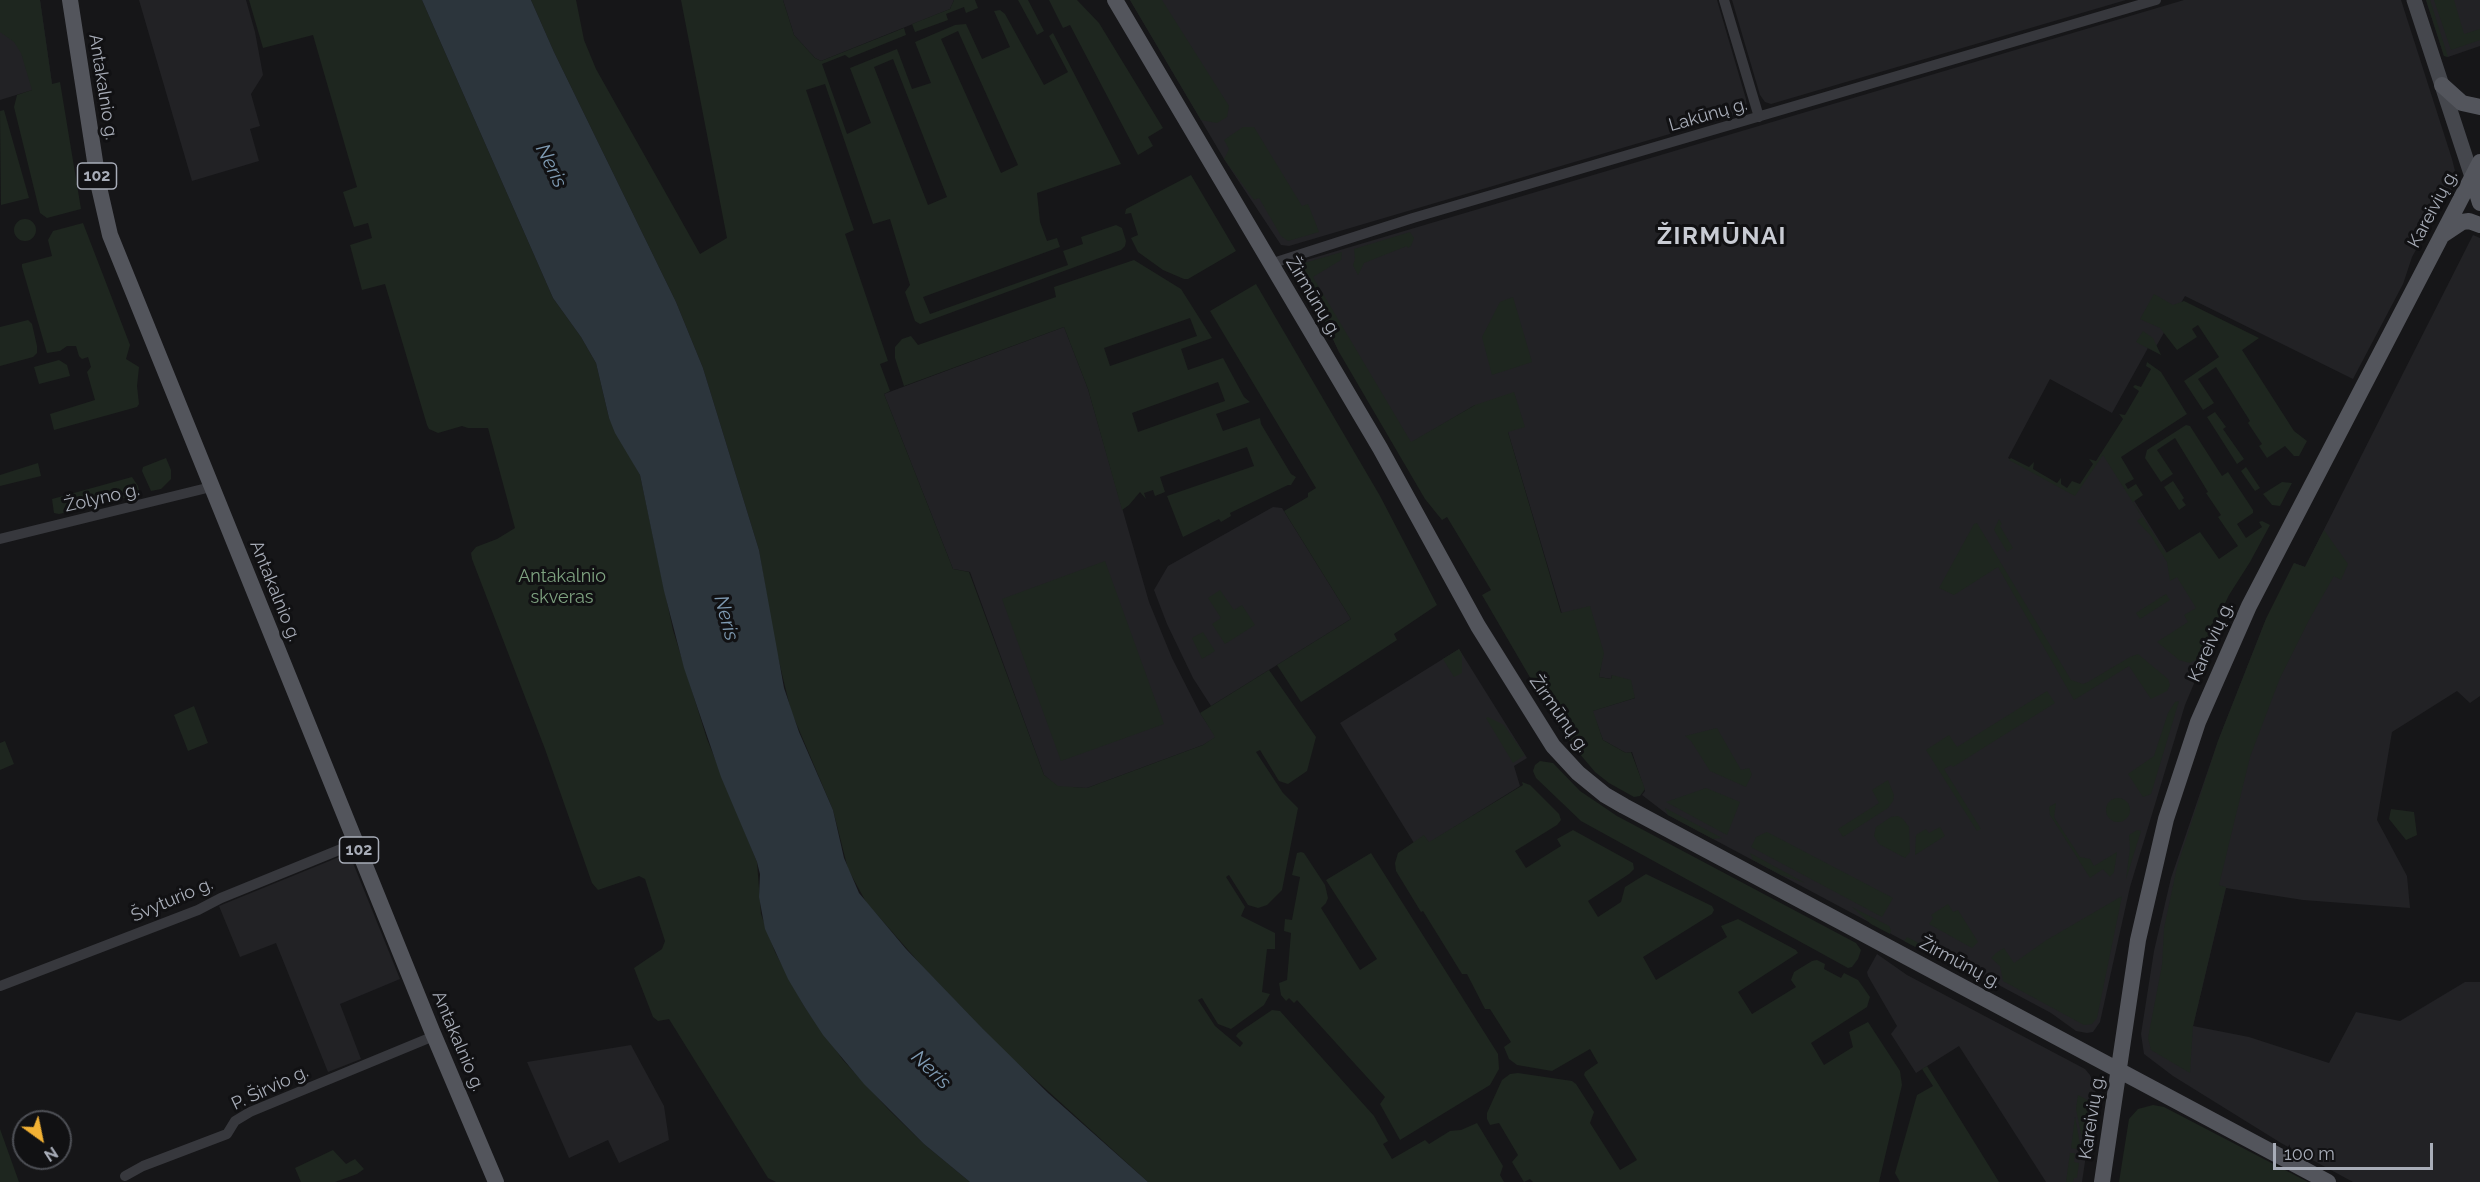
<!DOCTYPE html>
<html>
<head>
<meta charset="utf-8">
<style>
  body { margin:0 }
  #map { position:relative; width:2480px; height:1182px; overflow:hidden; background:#161618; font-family:Raleway,sans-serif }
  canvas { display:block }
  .north { position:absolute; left:12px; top:1110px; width:60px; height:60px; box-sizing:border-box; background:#111113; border:2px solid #4d4f55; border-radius:50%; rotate:147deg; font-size:16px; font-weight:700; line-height:24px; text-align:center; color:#a8adb8 }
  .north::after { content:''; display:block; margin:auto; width:21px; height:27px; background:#f2b134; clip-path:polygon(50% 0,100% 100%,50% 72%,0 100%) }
  .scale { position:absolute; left:2273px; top:1143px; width:160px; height:27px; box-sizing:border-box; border:3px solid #a8adb8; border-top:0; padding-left:8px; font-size:18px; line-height:21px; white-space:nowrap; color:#a8adb8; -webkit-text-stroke:4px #111113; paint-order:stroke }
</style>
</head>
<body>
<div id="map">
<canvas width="2480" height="1182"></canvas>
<div class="north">N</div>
<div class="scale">100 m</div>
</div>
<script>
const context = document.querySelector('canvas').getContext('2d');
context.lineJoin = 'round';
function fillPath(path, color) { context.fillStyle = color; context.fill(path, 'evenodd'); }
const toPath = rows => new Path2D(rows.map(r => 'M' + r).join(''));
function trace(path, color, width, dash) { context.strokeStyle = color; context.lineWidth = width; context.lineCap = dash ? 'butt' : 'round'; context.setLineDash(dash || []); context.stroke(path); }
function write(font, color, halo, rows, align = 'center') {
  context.font = font + ' Raleway,sans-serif'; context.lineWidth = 6; context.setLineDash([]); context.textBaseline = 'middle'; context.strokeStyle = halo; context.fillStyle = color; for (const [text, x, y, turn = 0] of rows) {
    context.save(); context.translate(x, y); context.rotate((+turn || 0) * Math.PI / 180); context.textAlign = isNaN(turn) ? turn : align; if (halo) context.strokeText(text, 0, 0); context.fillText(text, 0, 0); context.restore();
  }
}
const built = toPath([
  [0,0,40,0,52,84,0,100],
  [139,0,246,0,255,32,263,75,251,94,260,126,250,129,259,161,192,181],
  [783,0,954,0,950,9,821,61,815,58,794,35],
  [1130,0,1717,0,1746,99,1747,107,1741,113,1289,246,1281,245,1224,159],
  [1732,0,2126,0,1771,104,1765,102,1760,95],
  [2184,0,2401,0,2452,159,2455,171,2454,181,2451,192,2434,217,2412,257,2403,284,2353,379,2185,296,2154,350,2148,348,2112,413,2050,379,2008,458,2075,493,2103,451,2216,631,2185,705,2130,887,2100,1022,2093,1032,2087,1033,2076,1031,2051,1013,1950,959,1940,960,1713,839,1668,815,1642,795,1645,791,1632,752,1626,753,1603,740,1592,711,1635,698,1612,675,1611,679,1599,677,1603,653,1562,614,1508,432,1475,405,1411,443,1339,352,1325,322,1296,272,1303,261],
  [2426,0,2480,0,2480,46,2448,57,2444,56],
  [2473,235,2480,238,2480,696,2470,703,2457,691,2392,732,2377,820,2407,876,2410,908,2303,900,2226,888,2193,1026,2249,1037,2329,1063,2356,1012,2400,1021,2465,982,2480,982,2480,1182,2353,1182,2281,1143,2173,1076,2144,1054,2141,1034,2154,951,2171,878,2218,741,2266,619,2294,563,2305,567],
  [1064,327,1088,389,1149,602,1172,658,1200,713,1216,737,1203,745,1087,788,1058,787,1044,775,970,572,953,569,884,394],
  [1273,507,1282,508,1351,619,1211,706,1193,678,1167,624,1154,590,1168,566],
  [1459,649,1527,758,1514,766,1520,786,1429,843,1424,836,1414,843,1340,723],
  [349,853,400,979,340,1004,361,1059,328,1072,276,943,240,957,219,906],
  [1877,954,1907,975,2085,1069,2090,1075,2096,1088,2082,1182,2046,1182,1959,1046,1916,1073,1891,1034,1897,1026,1868,976,1867,972],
  [631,1045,664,1106,669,1140,619,1163,608,1140,569,1158,527,1062]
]);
const green = toPath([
  [0,0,40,0,52,84,60,82,81,209,47,218,40,213,14,107,17,95,32,90,21,53,14,42,0,32],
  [249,0,422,0,553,298,581,337,596,363,609,418,640,475,673,630,707,739,757,862,761,914,775,952,804,1006,843,1060,889,1110,924,1144,970,1182,776,1182,768,1178,669,1019,658,1021,653,1017,634,968,662,949,665,941,645,879,639,876,598,890,592,883,545,749,472,559,471,553,476,547,497,539,515,528,488,428,468,428,462,426,438,433,429,429,427,425,385,284,362,290,350,245,372,238,368,223,354,227,343,192,357,187,313,35,263,48],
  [531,0,576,0,584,40,596,69,700,254,727,238,681,0,783,0,794,35,815,58,821,61,904,28,906,35,849,58,845,55,822,64,847,134,871,123,850,68,897,49,912,89,931,83,915,42,955,25,966,24,982,59,1010,47,994,11,1000,10,1005,14,1044,85,1068,72,1049,36,1053,33,1121,164,1037,193,1040,222,1047,241,1057,238,1060,247,923,297,930,314,1068,265,1063,251,1083,244,1081,237,1116,225,1122,228,1126,241,1125,246,1121,250,920,324,915,321,905,292,910,285,890,219,873,224,825,84,806,90,854,230,845,234,888,361,880,364,890,391,884,394,953,569,969,572,1044,775,1058,786,1087,788,1203,745,1215,737,1200,713,1269,670,1316,737,1307,771,1288,784,1279,781,1260,750,1256,752,1283,793,1298,808,1282,890,1267,905,1258,908,1248,905,1229,875,1226,877,1245,907,1241,916,1275,933,1275,949,1267,949,1262,992,1270,994,1264,1005,1231,1029,1218,1024,1202,998,1198,1000,1215,1026,1240,1047,1243,1043,1236,1036,1238,1033,1272,1010,1280,1011,1374,1116,1388,1141,1383,1144,1392,1159,1425,1140,1429,1144,1450,1131,1461,1130,1477,1123,1503,1166,1500,1175,1504,1182,1148,1182,1005,1052,922,966,866,902,848,869,833,810,791,711,774,641,759,550,703,368,676,302,554,52],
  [958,31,1018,165,1001,173,941,39],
  [893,59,947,197,928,205,874,67],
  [954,0,975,0,978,8,966,13,964,7,946,14,948,20,915,32,912,24,950,9],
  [1018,0,1028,0,1044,31,1037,35],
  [1049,0,1077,0,1099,23,1163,128,1148,137,1153,146,1138,155,1070,25,1063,28],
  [1130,0,1162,0,1229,106,1227,117,1217,123,1201,120],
  [2426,0,2430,0,2448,57,2444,56],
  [2434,0,2454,0,2464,34,2480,29,2480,40,2451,50],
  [4,110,29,198,1,205,0,111],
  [1243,127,1254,127,1302,206,1308,204,1319,232,1288,241,1281,236,1259,198,1254,200,1224,159,1229,149,1224,140],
  [1191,175,1236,251,1188,279,1184,279,1163,270,1138,252,1131,238,1138,235,1131,213,1125,214,1126,209],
  '14 230a11 11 0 1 1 22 0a11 11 0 1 1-22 0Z',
  [83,223,130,345,126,359,139,367,137,386,139,404,137,407,54,430,50,414,95,400,87,372,91,367,88,357,82,359,79,356,76,346,67,346,60,351,47,353,22,267,22,264,52,256,48,240,53,231],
  [1410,232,1414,238,1411,246,1408,248,1407,246,1364,263,1358,275,1353,265,1355,259,1354,249],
  [1342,252,1341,260,1313,277,1411,442,1475,405,1514,392,1525,427,1508,432,1561,613,1590,606,1604,653,1599,677,1611,679,1612,675,1631,680,1635,698,1593,711,1603,740,1626,753,1631,752,1645,789,1640,796,1634,797,1609,783,1595,772,1563,734,1482,595,1491,590,1447,517,1442,520,1425,499,1339,352,1325,322,1296,274,1304,263],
  [1134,260,1181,289,1212,338,1181,349,1188,370,1223,358,1244,397,1250,402,1216,414,1223,431,1260,418,1261,424,1291,474,1296,477,1291,485,1288,485,1230,513,1231,516,1221,522,1219,519,1183,537,1167,496,1254,466,1247,447,1160,477,1165,492,1155,496,1153,490,1144,493,1146,499,1140,492,1129,505,1122,510,1088,389,1064,327,904,386,895,358,895,347,902,339,911,336,918,345,1056,297,1054,287],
  [1190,318,1197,336,1110,366,1104,348],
  [1218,382,1225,401,1138,432,1132,413],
  [1256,284,1380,496,1437,605,1394,634,1397,640,1301,702,1277,665,1351,619,1284,511,1308,497,1308,493,1316,488,1210,311],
  [2154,294,2173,305,2184,301,2259,338,2242,350,2294,431,2307,441,2299,456,2294,456,2285,446,2267,458,2259,446,2262,444,2248,423,2250,421,2216,367,2198,379,2214,403,2203,410,2184,381,2219,357,2198,325,2192,329,2197,337,2177,350,2160,328,2140,319],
  [1513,297,1532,362,1492,375,1482,337,1500,302],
  [28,320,32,324,37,346,37,353,33,357,0,366,0,327],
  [2143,331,2153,338,2161,355,2136,342],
  [59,360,67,365,70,376,39,384,34,367],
  [2147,362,2161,372,2187,414,2121,457,2134,479,2125,484,2128,489,2136,484,2143,495,2133,502,2166,553,2200,532,2219,559,2238,546,2218,517,2221,515,2206,493,2208,492,2175,438,2157,450,2173,474,2161,482,2145,458,2147,450,2186,425,2190,426,2222,476,2228,472,2253,510,2253,513,2237,524,2246,538,2262,527,2259,522,2262,521,2270,525,2250,562,2229,595,2199,658,2190,663,2179,660,2157,642,2188,622,2184,615,2196,608,2177,577,2170,581,2167,562,2151,536,2137,521,2142,517,2103,455,2075,496,2009,460,2011,458,2029,467,2034,462,2033,469,2057,483,2061,478,2061,484,2067,488,2072,481,2080,484,2093,464,2089,459,2096,461,2123,419,2119,414,2125,415,2139,391,2133,387,2135,385,2141,387,2151,369,2146,366],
  [2215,412,2226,427,2223,429,2244,459,2237,464,2207,417],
  [166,458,171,470,171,479,161,489,151,491,142,471,143,467],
  [38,463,41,476,0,486,0,475],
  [2246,467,2260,488,2255,491,2241,471],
  [132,477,138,486,140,494,59,514,54,513,52,499],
  [2173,481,2184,498,2182,500,2186,505,2179,510,2164,487],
  [2282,482,2292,483,2280,506,2272,505,2263,494],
  [1999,519,2002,524,2000,526,2013,548,2007,552,1994,530],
  [1977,523,2071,680,2083,684,2088,682,2130,657,2138,654,2168,679,2170,685,2167,691,2151,699,2129,666,2074,700,1998,567,1954,595,1939,588,1974,524],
  [2324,530,2348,564,2341,580,2334,576,2309,620,2280,678,2250,757,2219,885,2226,887,2193,1026,2190,1073,2151,1050,2148,1038,2162,965,2164,928,2177,867,2218,741,2266,619,2294,563,2305,567],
  [1105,561,1164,724,1061,761,1002,599],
  [1220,590,1234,610,1242,605,1255,625,1225,644,1212,624,1221,618,1208,598],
  [2166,594,2170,600,2140,619,2136,613],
  [1203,632,1215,651,1202,659,1192,638],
  [1459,649,1462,654,1462,673,1454,677,1443,659],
  [2047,691,2055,703,1953,767,1951,765,1944,769,1981,829,1977,831,1926,750,1949,735,1957,747],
  [2179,701,2151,794,2143,797,2128,774,2154,756,2168,713,2175,702],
  [194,706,208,743,188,751,174,715],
  [1488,717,1504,725,1525,755,1513,763,1486,718],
  [1717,728,1741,770,1749,768,1752,774,1746,787,1710,771,1691,741,1685,736],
  [5,741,14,764,0,770,0,743],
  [1540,761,1553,763,1580,791,1617,816,1856,943,1861,950,1858,959,1852,967,1848,968,1581,821,1536,778,1533,771,1535,765],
  [1888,780,1894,795,1893,801,1888,808,1843,837,1838,829,1879,803,1872,790],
  [1522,782,1530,785,1559,814,1561,820,1557,825,1515,851,1526,868,1561,846,1557,839,1573,830,1633,863,1634,869,1629,874,1588,901,1598,917,1621,902,1625,887,1646,874,1712,906,1714,910,1712,914,1643,957,1656,980,1727,937,1721,926,1738,919,1796,950,1798,953,1738,992,1752,1014,1796,987,1791,980,1794,972,1812,961,1817,960,1825,964,1824,969,1841,978,1844,973,1858,980,1870,997,1867,1007,1811,1043,1824,1065,1853,1047,1849,1032,1868,1022,1900,1071,1902,1085,1879,1182,1533,1182,1530,1179,1524,1182,1512,1162,1518,1155,1499,1123,1490,1125,1487,1119,1487,1113,1502,1080,1510,1074,1518,1073,1572,1081,1576,1084,1594,1112,1590,1123,1620,1170,1637,1160,1584,1075,1585,1072,1598,1063,1590,1049,1552,1071,1517,1065,1509,1059,1504,1047,1511,1042,1490,1009,1485,1009,1467,974,1462,974,1423,911,1421,912,1396,871,1395,863,1398,853,1424,835,1429,842,1523,785],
  [1706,788,1740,802,1727,835,1666,802],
  '2106 810a12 12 0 1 1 24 0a12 12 0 1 1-24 0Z',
  [2056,803,2054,817,2080,857,2090,859,2094,866,2117,852,2114,872,2110,877,2103,869,2090,878,2050,815,2049,807],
  [1665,808,1722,838,1713,839,1668,815],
  [2391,809,2414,812,2417,835,2406,840,2389,819],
  [1898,816,1903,819,1909,827,1910,852,1905,858,1879,844,1874,836,1876,827,1891,817],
  [1940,827,1945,836,1915,855,1916,835,1926,829,1929,833],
  [2137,830,2141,831,2126,879,2130,848,2129,835],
  [1767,832,1893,898,1882,917,1751,847,1756,837],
  [1301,852,1304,853,1325,885,1328,898,1326,903,1321,908,1360,970,1377,959,1326,880,1371,853,1498,1054,1499,1069,1490,1085,1400,1140,1380,1104,1385,1097,1297,1000,1294,1003,1289,998,1286,1001,1281,995,1279,983,1287,980,1291,933,1284,931,1285,919,1292,920,1300,877,1292,875,1297,853],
  [1750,853,1805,883,1781,875,1753,860],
  [2122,896,2097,1018,2092,1024,2084,1025,2003,981,2000,966,1991,958,1996,953,2004,948,2014,963,2045,941],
  [1948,904,1953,912,1958,910,1978,942,1972,948,1929,924,1933,918,1931,915],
  [1852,907,1889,926,1891,930,1890,934,1871,924],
  [1907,937,1950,959,1940,960,1904,941],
  [1927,1066,1973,1140,1999,1182,1900,1182,1895,1173,1917,1095,1933,1086,1922,1069],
  [2078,1095,2089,1101,2083,1144,2076,1109],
  [2153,1105,2164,1107,2308,1182,2119,1182,2129,1119,2138,1109],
  [2075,1117,2081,1150,2071,1148],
  [0,1129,19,1182,0,1182],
  [333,1150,346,1164,355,1159,364,1169,357,1174,335,1182,301,1182,295,1168],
  [2070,1153,2075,1153,2074,1162,2079,1163,2077,1178,2074,1178,2073,1182,2066,1182]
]);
const water = toPath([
  [422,0,531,0,554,52,676,302,703,368,759,550,784,688,799,732,833,810,844,858,859,893,906,949,983,1029,1048,1093,1148,1182,970,1182,924,1144,864,1084,823,1035,804,1006,788,979,765,929,759,897,760,874,757,862,721,777,684,668,664,591,640,475,615,433,609,418,596,363,581,337,553,298]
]);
const minor = toPath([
  [1724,0,1759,117],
  [1270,264,1413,218,2156,0],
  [0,539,211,487],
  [0,986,198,910,221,898,356,843],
  [125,1176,143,1166,227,1134,235,1121,250,1112,434,1036]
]);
const secondary = toPath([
  [2414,0,2472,177]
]);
const primary = toPath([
  [70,0,99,187,110,235,432,1031,496,1182],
  [1115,0,1380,448,1478,626,1553,746,1578,773,1605,795,1624,806,2328,1182],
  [2442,85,2462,103,2480,107],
  [2472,177,2480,203],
  [2444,234,2462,222,2469,221,2480,225],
  [2102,1182,2138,940,2166,819,2198,722,2249,606,2480,162]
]);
const shields = [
  [97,176,39],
  [359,850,39]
];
const shieldNames = [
  ["102",97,176],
  ["102",359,850]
];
const streetNames = [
  ["Antakalnio g.",103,87,81],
  ["Lakūnų g.",1708,115,-16],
  ["Kareivių g.",2433,209,-62],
  ["Žirmūnų g.",1313,297,59],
  ["Žolyno g.",102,498,-13],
  ["Antakalnio g.",275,591,68],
  ["Kareivių g.",2211,642,-66],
  ["Žirmūnų g.",1559,714,55],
  ["Švyturio g.",172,900,-23],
  ["Žirmūnų g.",1960,963,28],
  ["Antakalnio g.",458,1041,67],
  ["P. Širvio g.",270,1088,-25],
  ["Kareivių g.",2092,1117,-81]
];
const parkNames = [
  ["Antakalnio",562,577],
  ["skveras",562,598]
];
const waterNames = [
  ["Neris",551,166,64],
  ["Neris",726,618,75],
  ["Neris",931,1070,44]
];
const districtNames = [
  ["ŽIRMŪNAI",1722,237]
];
fillPath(built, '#222225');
fillPath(green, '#1e261f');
fillPath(water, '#2c353c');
trace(minor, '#37383d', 10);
trace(secondary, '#45474d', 15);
trace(primary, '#53555c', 16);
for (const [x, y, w] of shields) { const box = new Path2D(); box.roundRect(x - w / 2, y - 13, w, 26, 4.5); context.fillStyle = '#111113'; context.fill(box); trace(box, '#a8adb8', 1.5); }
write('bold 16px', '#a8adb8', null, shieldNames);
write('18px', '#a8adb8', '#111113', streetNames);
write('18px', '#7fa381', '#111113', parkNames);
write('italic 20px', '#7f9bb3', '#111113', waterNames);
context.letterSpacing = '1.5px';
write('bold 24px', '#c9ccd4', '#111113', districtNames);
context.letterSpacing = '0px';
</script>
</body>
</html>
